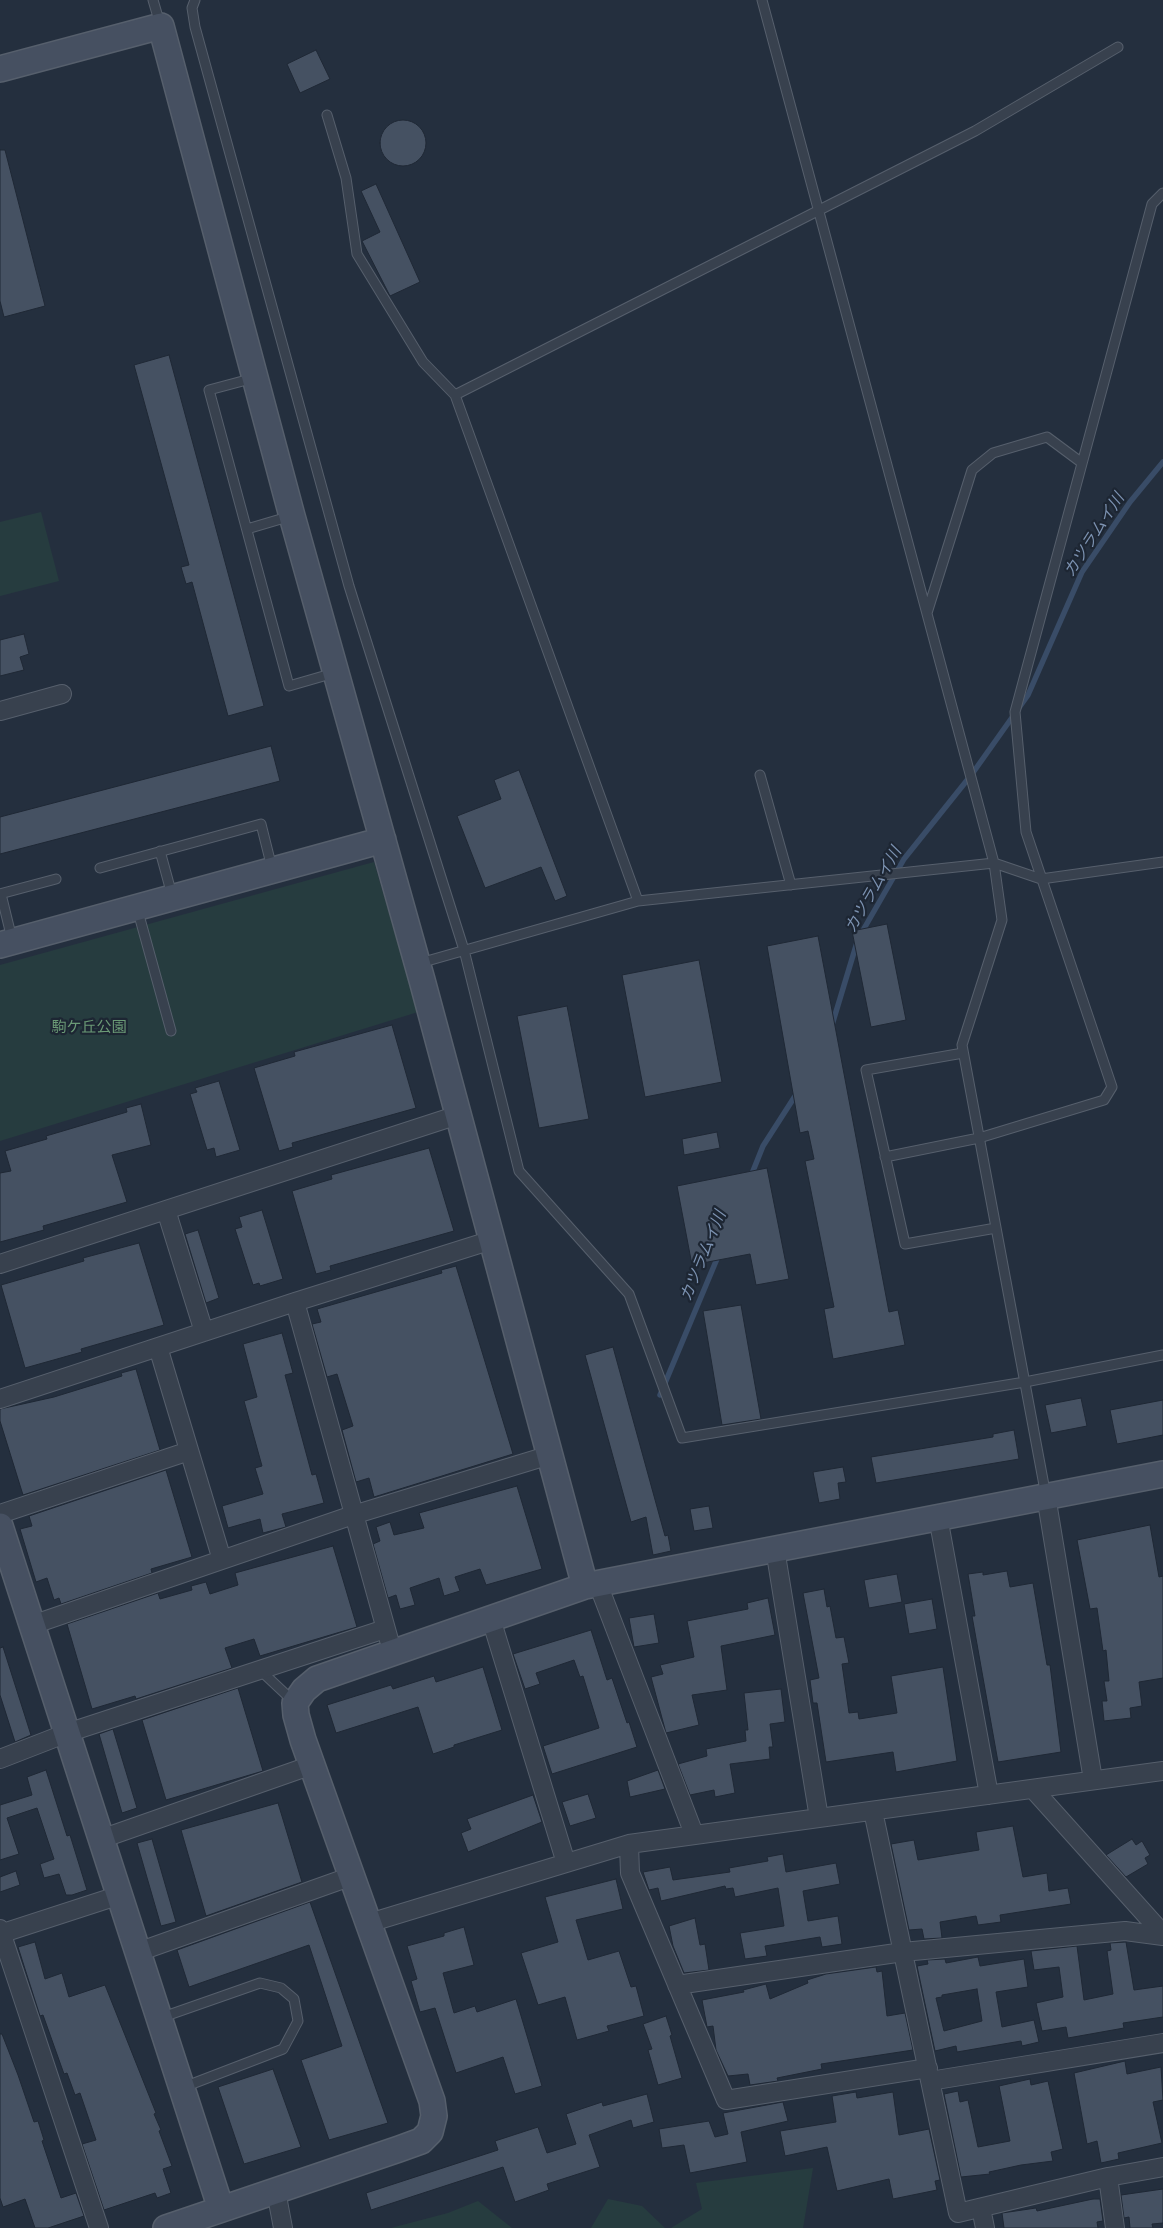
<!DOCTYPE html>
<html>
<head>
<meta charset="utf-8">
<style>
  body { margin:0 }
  canvas { display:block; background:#242f3e }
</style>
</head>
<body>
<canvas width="1163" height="2228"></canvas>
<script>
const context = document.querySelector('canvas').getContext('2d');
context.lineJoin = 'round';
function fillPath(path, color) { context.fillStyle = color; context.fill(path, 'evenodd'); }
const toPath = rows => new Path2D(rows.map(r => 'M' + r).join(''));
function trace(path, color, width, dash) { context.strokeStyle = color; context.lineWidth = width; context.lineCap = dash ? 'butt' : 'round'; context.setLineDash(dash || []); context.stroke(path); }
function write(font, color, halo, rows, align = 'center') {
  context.font = font + ' "Golos Text","Noto Sans JP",sans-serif'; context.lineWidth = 4.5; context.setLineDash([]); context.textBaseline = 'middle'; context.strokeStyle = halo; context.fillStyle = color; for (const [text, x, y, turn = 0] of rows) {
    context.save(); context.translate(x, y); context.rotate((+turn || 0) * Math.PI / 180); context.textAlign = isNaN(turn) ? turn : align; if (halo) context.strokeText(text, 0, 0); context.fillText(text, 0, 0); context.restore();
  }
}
const green = toPath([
  [41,512,59,581,0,596,0,522],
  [374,862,418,1012,0,1141,0,965],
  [813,2168,803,2228,671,2228,702,2209,696,2183],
  [608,2199,642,2206,665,2228,591,2228],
  [478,2201,512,2228,391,2228,448,2213]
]);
const stream = toPath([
  [832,1025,858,939,904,859,972,774,1028,695,1082,572,1130,502,1163,462],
  [751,1176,763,1146,797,1093],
  [660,1395,719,1254]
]);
const building = toPath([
  [316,50,330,79,300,93,287,64,316,50],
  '380 143a23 23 0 1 1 46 0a23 23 0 1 1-46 0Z',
  [0,150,5,150,45,306,4,317,0,301,0,150],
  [376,184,420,282,390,296,362,241,380,232,361,191,376,184],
  [169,355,264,706,228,716,192,582,186,584,181,567,189,565,134,365,169,355],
  [24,634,29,654,20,657,24,670,0,676,0,640,24,634],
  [271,746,280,781,0,854,0,817,271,746],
  [519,770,567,896,555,901,541,867,485,888,457,816,501,799,494,780,519,770],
  [887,924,906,1020,871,1027,852,931,887,924],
  [818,936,889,1312,898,1310,905,1345,833,1359,824,1309,834,1307,805,1161,814,1159,808,1131,800,1133,767,946,818,936],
  [699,960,722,1082,645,1097,622,975,699,960],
  [567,1006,589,1119,539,1128,517,1016,567,1006],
  [392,1025,416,1108,292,1143,293,1147,279,1151,254,1068,295,1056,294,1052,392,1025],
  [219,1081,240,1150,216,1157,214,1148,207,1150,190,1094,197,1092,195,1088,219,1081],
  [141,1104,151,1145,112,1155,127,1202,43,1226,44,1230,0,1242,0,1173,11,1171,5,1151,47,1139,46,1136,127,1112,126,1108,141,1104],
  [717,1132,720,1148,684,1155,682,1139,717,1132],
  [429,1148,454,1231,330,1266,331,1270,316,1274,292,1191,332,1179,331,1175,429,1148],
  [767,1168,789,1279,756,1285,750,1254,692,1265,677,1186,767,1168],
  [262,1210,283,1279,260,1286,259,1283,253,1285,235,1229,242,1227,239,1217,262,1210],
  [198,1230,219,1298,206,1303,185,1234,198,1230],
  [139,1243,164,1325,81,1349,82,1352,25,1368,1,1285,84,1261,83,1258,139,1243],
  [456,1266,513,1454,374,1497,369,1478,356,1482,342,1430,353,1426,337,1374,327,1377,312,1324,321,1322,317,1309,442,1273,441,1270,456,1266],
  [741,1305,761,1419,722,1425,703,1311,741,1305],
  [282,1333,293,1373,285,1375,312,1475,316,1474,324,1503,282,1514,286,1527,263,1533,260,1519,228,1528,222,1506,263,1494,255,1468,262,1466,244,1401,257,1397,243,1344,282,1333],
  [613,1347,665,1536,668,1535,671,1551,653,1555,646,1517,631,1522,585,1355,613,1347],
  [136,1369,160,1450,23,1495,0,1421,0,1409,54,1397,122,1376,121,1373,136,1369],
  [1081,1398,1087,1426,1051,1433,1045,1405,1081,1398],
  [1163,1400,1163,1435,1117,1444,1110,1410,1163,1400],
  [1014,1430,1019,1459,876,1483,871,1457,993,1437,993,1434,1014,1430],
  [843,1467,846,1482,838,1483,840,1499,819,1503,813,1472,843,1467],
  [166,1470,192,1557,151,1569,152,1573,61,1604,59,1598,54,1600,47,1578,36,1582,20,1529,32,1526,29,1516,166,1470],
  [517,1486,542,1569,486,1585,480,1569,455,1577,460,1591,444,1596,439,1578,410,1588,415,1605,400,1609,396,1595,388,1598,373,1544,380,1541,376,1527,390,1522,394,1535,424,1528,419,1513,517,1486],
  [709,1506,713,1528,694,1531,690,1509,709,1506],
  [1150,1525,1159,1577,1163,1576,1163,1678,1139,1682,1142,1706,1130,1708,1131,1718,1104,1721,1102,1701,1107,1701,1104,1681,1109,1681,1106,1650,1103,1651,1097,1608,1090,1609,1077,1540,1150,1525],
  [333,1546,357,1627,260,1656,254,1639,225,1648,232,1668,136,1699,135,1696,92,1709,67,1624,158,1593,160,1599,192,1590,191,1586,206,1582,210,1594,238,1585,235,1573,333,1546],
  [1007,1571,1010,1587,1033,1583,1047,1665,1050,1665,1061,1752,998,1762,972,1616,975,1616,968,1574,983,1572,983,1575,1007,1571],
  [897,1574,902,1602,869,1608,864,1580,897,1574],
  [824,1589,827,1607,830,1606,836,1638,844,1637,849,1663,842,1664,849,1713,858,1712,859,1719,897,1713,891,1676,943,1667,957,1761,896,1772,893,1752,826,1762,817,1703,813,1703,810,1680,819,1678,803,1593,824,1589],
  [768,1598,775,1635,721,1646,727,1690,692,1695,699,1725,666,1733,651,1677,663,1674,660,1665,694,1657,687,1621,748,1609,747,1603,768,1598],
  [932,1599,937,1629,909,1634,904,1604,932,1599],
  [654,1614,659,1643,634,1647,629,1618,654,1614],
  [591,1630,607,1680,612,1678,627,1723,629,1722,637,1747,552,1774,543,1746,599,1728,583,1676,580,1677,574,1660,536,1673,540,1684,525,1689,513,1654,591,1630],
  [3,1647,31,1735,15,1742,0,1695,0,1648,3,1647],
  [483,1667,502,1730,454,1745,454,1747,433,1754,418,1707,336,1733,327,1705,391,1685,393,1689,434,1676,436,1682,483,1667],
  [238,1688,263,1771,166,1800,142,1720,238,1688],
  [781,1689,785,1722,770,1724,773,1747,769,1747,770,1759,730,1764,735,1793,715,1797,714,1790,690,1795,678,1764,707,1756,706,1749,746,1741,745,1730,748,1730,744,1693,781,1689],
  [113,1729,137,1808,122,1813,99,1734,113,1729],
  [46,1770,67,1836,70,1835,87,1890,72,1895,66,1895,59,1874,44,1878,40,1864,54,1859,37,1808,7,1818,19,1854,0,1860,0,1805,32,1795,27,1777,46,1770],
  [658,1770,665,1789,630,1797,627,1781,658,1770],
  [588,1794,596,1818,570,1826,562,1802,588,1794],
  [533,1795,542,1822,468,1852,461,1833,471,1829,467,1819,533,1795],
  [278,1803,302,1882,206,1916,181,1830,278,1803],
  [1013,1826,1023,1877,1047,1873,1049,1891,1068,1888,1071,1904,1000,1915,1001,1922,978,1925,976,1916,940,1922,942,1938,924,1939,922,1929,909,1930,891,1844,914,1840,918,1860,979,1850,976,1832,1013,1826],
  [152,1839,176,1922,161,1926,137,1843,152,1839],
  [1132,1839,1136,1845,1142,1841,1150,1855,1145,1858,1148,1864,1126,1877,1106,1855,1132,1839],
  [783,1854,786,1872,836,1863,840,1884,803,1891,808,1921,838,1916,842,1944,822,1947,820,1937,765,1946,767,1956,745,1959,740,1933,784,1926,778,1888,735,1897,733,1888,726,1889,725,1886,661,1901,658,1888,649,1890,643,1872,670,1867,673,1880,730,1872,729,1868,768,1861,767,1857,783,1854],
  [16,1871,20,1885,0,1892,0,1877,16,1871],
  [616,1879,623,1909,576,1920,588,1960,619,1951,631,1987,636,1986,644,2016,607,2026,609,2031,577,2040,565,1997,538,2005,521,1953,558,1942,545,1897,616,1879],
  [310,1902,388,2123,329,2140,301,2060,342,2046,309,1945,189,1987,177,1950,310,1902],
  [695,1918,700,1945,705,1944,709,1970,684,1973,673,1946,669,1926,695,1918],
  [464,1927,474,1965,443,1973,454,2013,475,2006,477,2012,516,1999,542,2086,515,2094,503,2057,456,2073,435,2008,420,2012,411,1981,417,1979,407,1946,444,1936,444,1933,464,1927],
  [35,1942,45,1979,62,1973,69,1997,105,1985,156,2113,154,2114,161,2130,159,2131,172,2166,163,2169,171,2193,157,2198,155,2193,104,2210,82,2144,96,2140,80,2093,75,2095,67,2073,64,2074,43,2015,40,2016,18,1947,35,1942],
  [1126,1942,1134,1990,1163,1986,1163,2017,1123,2023,1124,2028,1068,2038,1066,2027,1042,2031,1036,2003,1063,1997,1059,1967,1034,1970,1031,1951,1077,1946,1084,2000,1113,1994,1107,1951,1111,1950,1110,1943,1126,1942],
  [978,1957,980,1966,1024,1959,1028,1987,996,1992,1002,2027,1034,2020,1039,2042,1022,2046,1021,2041,957,2052,956,2046,935,2051,917,1966,928,1964,927,1960,945,1959,946,1963,978,1957],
  [977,1989,982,2021,944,2031,936,1998,942,1997,942,1995,977,1989],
  [876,1967,877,1972,882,1971,887,2016,905,2013,913,2050,821,2064,822,2069,777,2078,778,2081,750,2085,748,2074,728,2076,716,2050,713,2026,707,2027,702,2000,744,1992,743,1990,766,1984,770,1999,808,1983,807,1980,826,1974,876,1967],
  [666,2016,672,2035,670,2036,682,2078,658,2085,648,2050,652,2049,643,2024,666,2016],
  [0,2034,2,2034,18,2075,34,2122,38,2121,44,2140,42,2141,61,2198,76,2193,84,2216,48,2228,35,2228,25,2199,3,2207,0,2198,0,2034],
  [1125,2061,1127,2074,1161,2067,1163,2100,1153,2102,1162,2143,1118,2153,1119,2159,1101,2163,1097,2141,1087,2144,1074,2073,1125,2061],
  [273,2069,301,2147,244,2164,218,2087,273,2069],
  [1030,2079,1031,2085,1048,2081,1063,2149,1051,2152,1053,2161,1021,2165,989,2172,990,2174,961,2177,944,2094,958,2091,960,2102,968,2100,978,2147,1010,2141,999,2086,1030,2079],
  [856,2092,857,2098,893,2092,899,2135,929,2129,940,2180,935,2181,937,2190,893,2199,889,2179,837,2191,827,2147,785,2156,780,2131,836,2122,832,2096,856,2092],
  [647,2094,654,2122,633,2128,631,2120,589,2135,600,2167,547,2184,549,2190,515,2202,503,2167,371,2210,366,2193,498,2150,495,2141,538,2127,547,2153,576,2144,566,2114,602,2102,603,2106,647,2094],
  [783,2102,788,2121,741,2132,747,2162,690,2173,684,2145,662,2148,659,2129,709,2121,715,2137,728,2134,723,2113,783,2102],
  [1163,2189,1163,2223,1152,2224,1153,2228,1130,2228,1129,2217,1124,2218,1121,2195,1163,2189],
  [1093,2199,1100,2199,1103,2221,1097,2222,1098,2228,1004,2228,1002,2213,1036,2208,1037,2211,1093,2199]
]);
const lane = toPath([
  [153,0,160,24],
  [195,0,192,8,195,27,349,586,464,950,519,1171,629,1294,682,1438,1025,1382,1163,1355],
  [762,0,994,863,1002,920,962,1045,1046,1496],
  [327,115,346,178,357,254,423,362,455,395],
  [254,378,209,390,289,686,334,673],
  [247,529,291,516],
  [927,613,972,470,993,453,1047,437,1082,463],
  [760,775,791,885],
  [160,851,172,895],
  [100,868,261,824,272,868],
  [0,894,56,879],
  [1,894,12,939],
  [638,901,455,395,975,131,1118,47],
  [137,908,171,1031],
  [420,963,638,901,994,863,1041,879,1163,862],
  [963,1053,866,1070,905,1244,996,1228],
  [885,1157,979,1138,1104,1100,1112,1087,1026,832,1015,712,1152,204,1163,193],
  [260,1670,293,1701],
  [160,2018,260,1983,281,1988,294,1999,298,2021,283,2049,184,2087]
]);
const street = toPath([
  [0,711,62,694],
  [166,1210,204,1332],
  [0,1264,458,1115],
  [295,1302,389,1640],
  [158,1347,222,1560],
  [0,1399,295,1302,492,1240],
  [1046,1496,1093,1780],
  [0,1514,189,1451],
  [938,1517,989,1795],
  [775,1549,819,1818],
  [598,1584,694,1834],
  [491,1619,566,1863],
  [32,1625,353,1515,550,1455],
  [0,1759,67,1733,385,1629],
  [1033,1789,1163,1934],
  [873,1811,958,2213,1108,2177,1163,2167],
  [101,1839,312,1765],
  [629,1844,630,1873,726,2100,928,2068],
  [369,1923,629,1844,1163,1771],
  [0,1929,99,2228],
  [0,1934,120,1895],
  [138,1952,352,1876],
  [677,1985,903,1952,1125,1931,1163,1936],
  [930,2081,1163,2043],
  [1108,2177,1115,2228],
  [276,2191,283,2228],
  [981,2208,985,2228]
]);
const secondary = toPath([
  [0,69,161,26,292,516,422,980,585,1586],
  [0,945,383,840],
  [0,1526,221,2209],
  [166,2228,399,2149,421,2141,430,2132,434,2116,432,2101,303,1740,296,1715,295,1703,304,1690,317,1679,585,1586,1163,1474]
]);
const parkNames = [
  ["駒ケ丘公園",89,1027]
];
const waterNames = [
  ["カツラムイ川",1094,535,-57],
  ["カツラムイ川",873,890,-60],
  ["カツラムイ川",703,1256,-68]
];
fillPath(green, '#263c3f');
trace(stream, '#394c67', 5.5);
fillPath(building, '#455162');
trace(building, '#1f2835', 1);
trace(lane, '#565f6c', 11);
trace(street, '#565f6c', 20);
trace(secondary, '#565f6c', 28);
trace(lane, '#38414e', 9);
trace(street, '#38414e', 18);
trace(secondary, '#465061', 25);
write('15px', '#6b9a76', '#1d2633', parkNames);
write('italic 16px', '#7c92b1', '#1d2633', waterNames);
</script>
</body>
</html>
